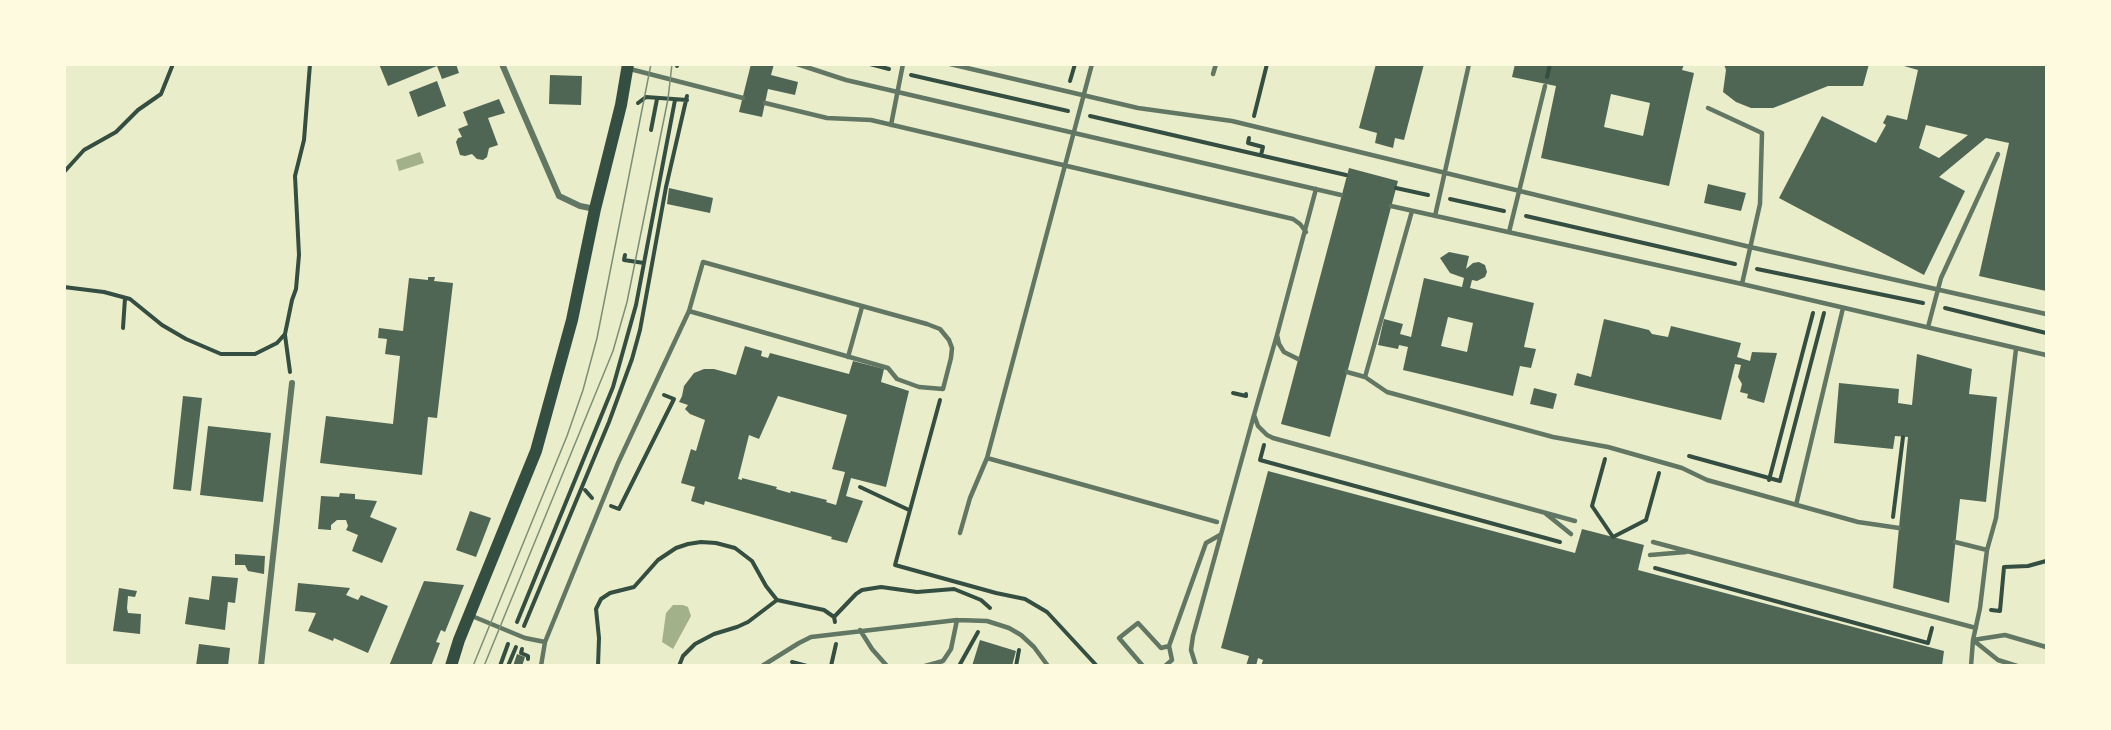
<!DOCTYPE html>
<html>
<head>
<meta charset="utf-8">
<style>
  body { margin:0 }
  #map { position:relative; width:2111px; height:730px; overflow:hidden; background:#e9edc9; font-family:"DejaVu Sans",sans-serif }
  canvas { display:block }
  .frame { position:absolute; inset:0; border:66px solid #fefae0; pointer-events:none }
</style>
</head>
<body>
<div id="map">
<canvas width="2111" height="730"></canvas>
<div class="frame"></div>
</div>
<script>
const context = document.querySelector('canvas').getContext('2d');
context.lineJoin = 'round';
function fillPath(path, color) { context.fillStyle = color; context.fill(path, 'evenodd'); }
const toPath = rows => new Path2D(rows.map(r => 'M' + r).join(''));
function trace(path, color, width, dash) { context.strokeStyle = color; context.lineWidth = width; context.lineCap = dash ? 'butt' : 'round'; context.setLineDash(dash || []); context.stroke(path); }
const water = toPath([
  [420,152,424,163,399,171,396,160],
  [673,605,683,605,688,607,691,616,673,649,662,642,666,613]
]);
const building = toPath([
  [379,64,456,64,459,73,442,79,437,66,388,86],
  [751,64,774,64,771,75,798,82,795,95,768,89,762,117,739,112],
  [1376,64,1424,64,1404,140,1395,138,1393,148,1375,143,1377,133,1359,128],
  [1515,64,1684,64,1682,70,1694,73,1669,186,1541,158,1556,86,1512,77],
  [1611,94,1650,103,1643,136,1604,127],
  [1724,64,1869,64,1863,86,1828,86,1786,103,1773,108,1751,108,1736,102,1723,92,1726,70],
  [1897,64,2046,64,2046,291,1979,276,2009,143,1986,138,1939,177,1965,191,1924,275,1779,198,1822,116,1876,143,1886,125,1883,123,1887,115,1907,120,1918,70],
  [1926,125,1968,135,1939,158,1919,148],
  [550,75,582,76,581,105,549,104],
  [437,81,446,106,418,117,409,92],
  [499,99,505,113,488,118,498,145,489,148,487,157,483,160,477,159,472,154,465,156,460,155,456,142,458,138,462,137,458,129,468,125,463,112],
  [1349,168,1398,181,1330,437,1281,424],
  [1708,184,1746,193,1741,211,1704,203],
  [669,188,713,198,710,213,667,204],
  [1449,252,1469,256,1466,269,1473,263,1479,262,1485,265,1487,272,1485,277,1477,281,1472,280,1470,288,1534,303,1524,347,1536,349,1531,368,1520,366,1513,396,1403,370,1408,347,1399,345,1398,349,1378,345,1384,319,1403,324,1400,334,1411,337,1424,278,1462,287,1464,278,1450,273,1440,258],
  [1448,317,1473,323,1467,352,1441,346],
  [428,277,435,277,434,281,453,283,437,418,428,417,422,475,320,463,326,416,393,424,400,356,385,354,387,339,378,338,379,328,403,331,409,278,428,280],
  [1604,319,1649,330,1652,334,1668,337,1671,326,1741,343,1737,357,1750,361,1752,352,1777,353,1764,403,1747,398,1748,394,1740,392,1742,384,1738,377,1741,365,1735,364,1721,420,1574,385,1577,373,1591,377],
  [745,346,762,351,761,356,768,358,770,353,849,374,853,361,884,369,881,382,909,391,886,487,851,478,846,496,863,501,847,543,831,539,832,537,705,501,704,505,691,501,695,487,681,483,691,449,696,451,705,420,690,414,685,409,688,405,679,402,682,396,684,386,694,373,704,369,714,369,736,375],
  [778,396,847,415,832,469,845,472,836,505,826,502,827,500,791,491,790,493,776,489,777,487,742,478,742,480,738,479,749,435,759,439],
  [1917,354,1972,369,1969,394,1997,397,1986,502,1960,499,1949,603,1893,588,1908,437,1895,436,1893,449,1834,443,1839,383,1899,389,1898,403,1912,405],
  [1534,388,1557,394,1553,409,1530,404],
  [183,396,202,398,191,491,173,489],
  [208,426,271,433,263,502,200,495],
  [1268,471,1575,553,1582,529,1644,545,1638,570,1944,651,1942,666,1261,666,1263,660,1258,658,1256,666,1246,666,1249,656,1221,648],
  [340,493,355,494,355,499,377,501,370,517,397,528,382,563,352,551,358,535,346,530,348,526,346,520,337,520,331,525,331,530,318,529,321,496,339,497],
  [470,511,491,518,476,557,456,550],
  [235,554,265,556,264,574,248,571,245,565,235,565],
  [212,576,238,578,235,603,228,602,225,630,185,624,189,597,209,600],
  [424,581,464,585,445,632,441,630,436,642,440,643,431,666,389,666],
  [298,583,350,588,346,595,358,600,361,595,388,606,368,653,334,638,333,641,308,631,316,613,295,611],
  [119,588,137,591,135,597,128,596,127,608,128,613,141,614,140,634,113,631],
  [980,640,1016,651,1012,666,972,666],
  [199,644,230,648,228,666,196,666],
  [517,654,525,657,522,666,513,666]
]);
const path = toPath([
  [677,64,677,66],
  [870,64,889,69],
  [911,75,1068,111],
  [1547,77,1550,64],
  [1070,81,1075,64],
  [638,103,646,97,687,100],
  [1090,116,1346,175],
  [1254,116,1267,64],
  [651,130,657,99],
  [1249,138,1248,143,1263,147,1261,155],
  [64,172,84,150,116,132,138,110,161,94,173,64],
  [1396,188,1428,195],
  [1450,199,1504,211],
  [1526,216,1735,264],
  [625,255,624,260,644,263],
  [1757,269,1923,303],
  [64,287,104,292,130,299,162,325,186,339,221,354,255,354,277,343,285,334,292,300,296,289,299,255,295,176,304,140,310,64],
  [1945,308,2046,333],
  [123,328,125,298],
  [285,335,290,372],
  [1233,393,1246,396,1246,394],
  [940,400,895,565,996,593,1025,599,1047,612,1097,666],
  [1264,445,1260,460,1560,542],
  [1689,456,1780,481,1824,313],
  [1605,459,1592,506,1613,537,1646,520,1659,473],
  [1769,480,1813,313],
  [860,487,909,510],
  [585,490,592,498],
  [611,506,619,509,674,399,664,395],
  [1893,517,1903,437],
  [1655,568,1928,643,1932,628],
  [1991,610,2000,611,2004,567,2028,566,2046,561],
  [834,617,856,594,862,590,881,587,917,592,954,589,981,600,990,608],
  [517,622,613,387,636,305,675,100],
  [524,626,609,422,632,359,640,330,666,187,687,96],
  [522,649,521,653,528,656,528,659],
  [792,662,807,666],
  [500,666,508,644],
  [508,666,516,647],
  [598,666,599,638,596,609,601,599,610,593,634,587,658,560,676,548,688,544,701,542,716,543,735,548,752,561,766,586,777,600,824,610,834,617,835,622],
  [679,666,683,656,695,644,714,634,737,627,748,622,777,600],
  [831,666,836,644],
  [959,666,978,632],
  [1016,666,1019,650]
]);
const service = toPath([
  [797,64,846,80,1341,195],
  [950,64,1138,108,1232,121,1750,247,2046,314],
  [630,69,743,98],
  [1213,74,1216,64],
  [765,103,827,118,871,120,1293,219,1300,224,1306,232],
  [1708,108,1762,133,1760,204,1742,284],
  [891,125,903,64],
  [1391,206,1742,284,2046,355],
  [1435,216,1469,64],
  [1509,232,1545,86],
  [1928,327,1941,278,1998,154],
  [1277,335,1254,415,1258,426,1267,435,1273,438,1575,521],
  [848,357,862,307],
  [1298,359,1284,352,1279,344,1277,335,1316,189],
  [1347,372,1365,377,1387,392,1553,437,1608,447,1682,468,1707,480,1858,522,1899,528],
  [1365,377,1412,211],
  [987,458,1217,522],
  [1796,505,1843,308],
  [1545,513,1571,534],
  [960,533,970,498,987,458,1092,64],
  [1653,542,1976,628],
  [1955,542,1987,550],
  [1650,555,1686,552],
  [472,616,525,638,545,642],
  [860,630,872,649,887,666],
  [1973,640,2005,635,2046,647],
  [1973,640,1998,660,2017,666],
  [541,666,545,642,618,463,689,311,703,262,927,324,940,329,949,340,952,348,951,358,943,389,919,387,897,379,888,368,689,311],
  [762,666,799,643,811,637,957,620,987,621,1009,628,1021,635,1034,647,1048,666],
  [925,666,943,661,951,649,957,620],
  [1143,666,1119,638,1138,623,1161,648,1169,646],
  [1165,666,1172,660,1169,646,1206,543,1220,535],
  [1196,666,1191,650,1193,636,1254,415],
  [1971,666,1973,640,1980,608,1987,550,1996,518,2016,349]
]);
const minor = toPath([
  [502,64,559,196,580,206,595,209],
  [261,666,292,383]
]);
const secondary = toPath([
  [451,666,459,640,536,451,572,320,595,209,621,105,628,64]
]);
const tram = toPath([
  [473,666,567,436,583,390,597,338,651,64],
  [484,666,613,351,627,302,668,99,672,64]
]);
fillPath(water, '#a3b18a');
fillPath(building, '#4f6655');
trace(path, '#344e41', 4);
trace(service, '#617663', 4.5);
trace(minor, '#617663', 6);
trace(secondary, '#344e41', 12);
trace(tram, '#7c8e77', 1.5);
</script>
</body>
</html>
